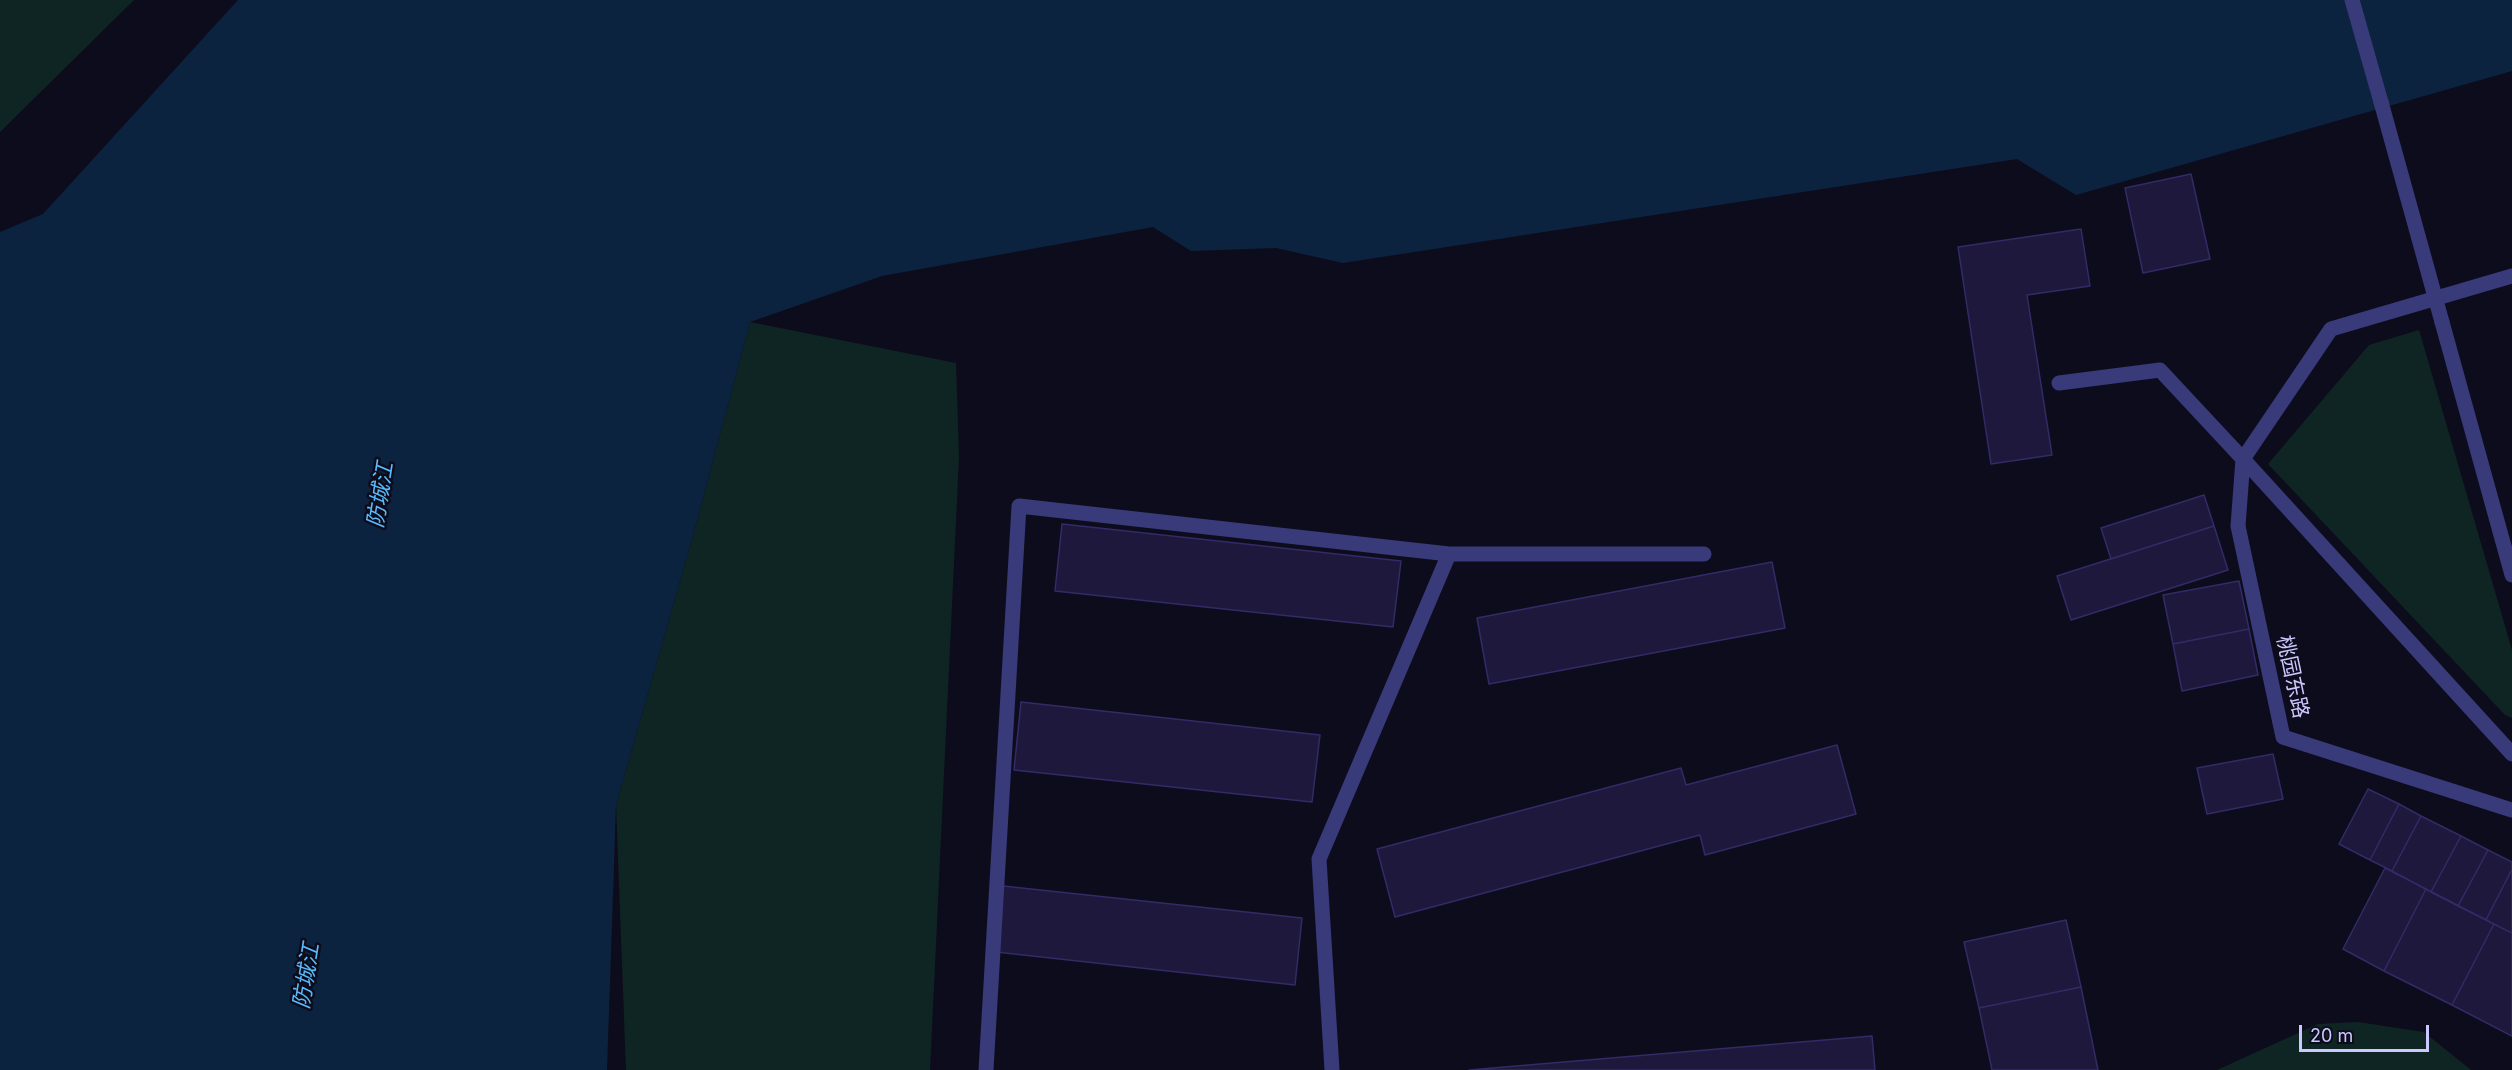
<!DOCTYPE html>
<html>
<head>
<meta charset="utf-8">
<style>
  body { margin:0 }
  #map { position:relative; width:2512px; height:1070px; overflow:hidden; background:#0d0c1c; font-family:Inter,sans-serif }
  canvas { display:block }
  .scale { position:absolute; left:2299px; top:1025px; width:130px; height:27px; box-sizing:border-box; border:3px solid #cac8fe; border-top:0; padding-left:8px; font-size:18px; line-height:21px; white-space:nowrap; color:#cac8fe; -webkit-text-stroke:4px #0d0c1c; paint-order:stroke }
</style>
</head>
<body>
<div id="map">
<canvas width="2512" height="1070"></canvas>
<div class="scale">20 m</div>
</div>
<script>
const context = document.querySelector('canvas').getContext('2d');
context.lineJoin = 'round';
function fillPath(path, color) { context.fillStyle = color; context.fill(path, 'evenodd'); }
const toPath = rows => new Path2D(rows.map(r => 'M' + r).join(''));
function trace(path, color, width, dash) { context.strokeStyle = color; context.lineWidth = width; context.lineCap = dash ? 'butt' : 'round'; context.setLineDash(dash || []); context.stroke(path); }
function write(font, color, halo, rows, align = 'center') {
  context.font = font + ' Inter,"Noto Sans SC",sans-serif'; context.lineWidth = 5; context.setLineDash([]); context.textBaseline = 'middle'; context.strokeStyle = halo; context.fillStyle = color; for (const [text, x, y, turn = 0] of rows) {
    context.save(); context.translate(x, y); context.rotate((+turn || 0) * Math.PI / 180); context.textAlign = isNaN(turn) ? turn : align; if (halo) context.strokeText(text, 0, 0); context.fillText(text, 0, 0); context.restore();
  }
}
const green = toPath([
  [0,0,134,0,0,132],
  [750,322,956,363,959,457,930,1070,626,1070,616,805,692,539],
  [2419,330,2512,650,2512,718,2505,715,2268,464,2369,345],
  [2358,1022,2424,1032,2471,1070,2217,1070,2318,1024]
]);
const water = toPath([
  [238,0,2512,0,2512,71,2076,195,2017,159,1343,263,1276,248,1191,251,1153,227,882,276,750,322,692,539,616,805,607,1070,0,1070,0,232,43,214]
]);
const building = toPath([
  [2191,174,2210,259,2143,273,2125,188,2191,174],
  [2081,229,2090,286,2027,295,2052,455,1991,464,1958,247,2081,229],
  [2204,495,2214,526,2111,559,2101,528,2204,495],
  [1062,524,1401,561,1393,627,1055,591,1062,524],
  [2214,526,2228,570,2071,620,2057,576,2214,526],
  [1772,562,1785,628,1489,684,1477,618,1772,562],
  [2239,581,2249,629,2173,644,2163,595,2239,581],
  [2249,629,2258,675,2182,691,2173,644,2249,629],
  [1021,702,1320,735,1312,802,1014,770,1021,702],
  [1837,745,1856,814,1705,855,1700,835,1395,917,1377,849,1681,768,1686,785,1837,745],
  [2273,754,2283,799,2207,814,2197,768,2273,754],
  [2368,789,2399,804,2370,860,2339,844,2368,789],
  [2399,804,2421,816,2392,871,2370,860,2399,804],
  [2421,816,2461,836,2431,892,2392,871,2421,816],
  [2461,836,2488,850,2458,906,2431,892,2461,836],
  [2488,850,2512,862,2512,869,2486,920,2458,906,2488,850],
  [2385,868,2426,889,2384,971,2343,949,2385,868],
  [2512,869,2512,933,2486,920,2512,869],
  [1003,886,1302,918,1295,985,996,952,1003,886],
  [2426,889,2494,924,2452,1005,2384,971,2426,889],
  [2066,920,2081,987,1979,1008,1964,942,2066,920],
  [2494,924,2512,933,2512,1036,2452,1005,2494,924],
  [2081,987,2098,1070,1992,1070,1979,1008,2081,987],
  [1872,1036,1875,1070,1469,1070,1872,1036]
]);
const service = toPath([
  [2059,383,2160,370,2243,459],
  [986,1070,1019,506,1449,554,1704,554],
  [1332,1070,1319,859,1449,554]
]);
const minor = toPath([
  [2352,0,2381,102],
  [2512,276,2331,329,2243,459,2512,754],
  [2442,322,2512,575],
  [2243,459,2238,526,2283,737,2512,810]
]);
const minorBridge = toPath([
  [2381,102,2442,322]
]);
const streetNames = [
  ["桃园东路",2292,677,78]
];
const waterNames = [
  ["防城江",381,495,-81],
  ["防城江",307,976,-81]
];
fillPath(green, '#0f2523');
fillPath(water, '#0c233f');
fillPath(building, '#1d183c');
trace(building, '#332b67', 1.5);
trace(service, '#383a7a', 15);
trace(minor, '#383a7a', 15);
trace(minorBridge, '#383a7a', 15);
write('21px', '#cac8fe', '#0d0c1c', streetNames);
write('italic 22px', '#58bbfb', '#0d0c1c', waterNames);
</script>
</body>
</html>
